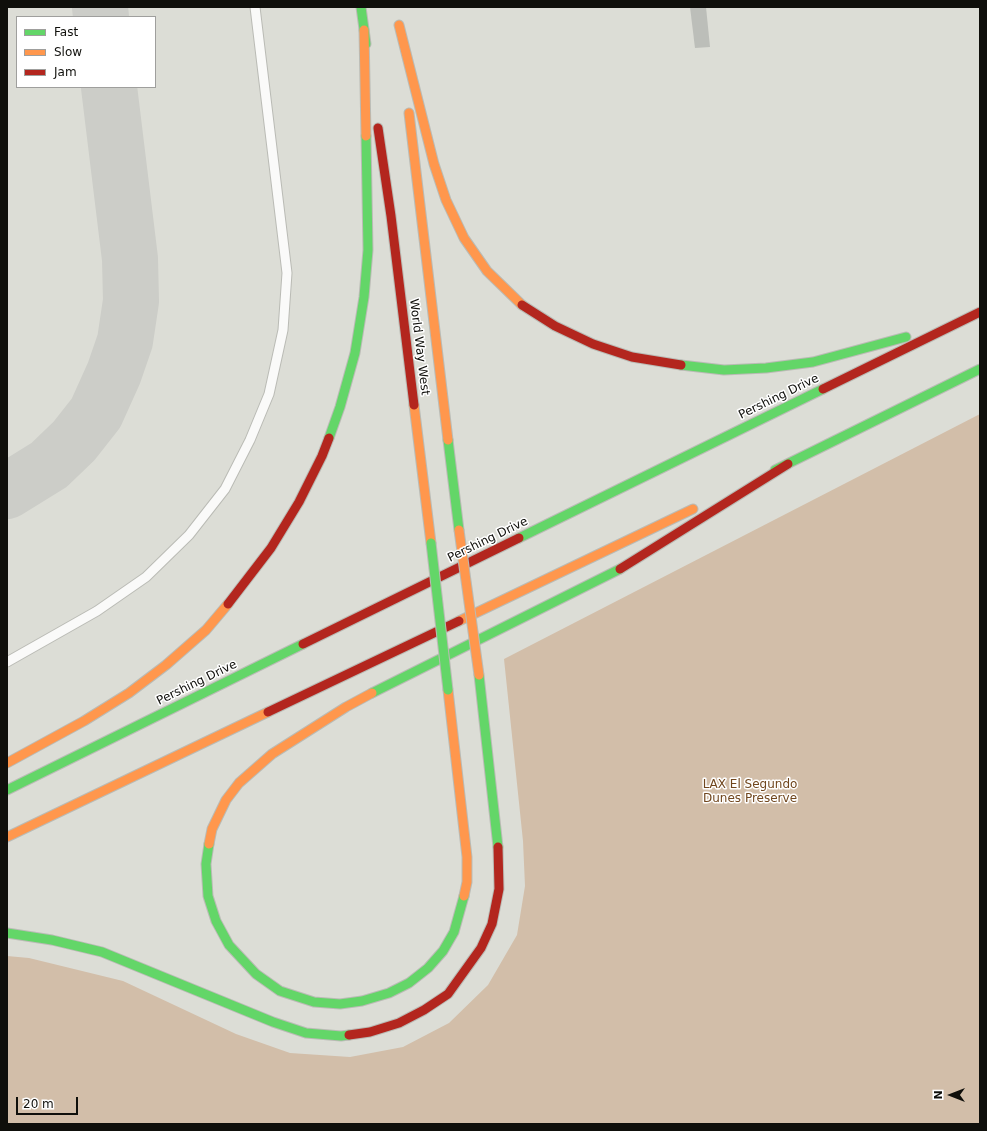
<!DOCTYPE html>
<html>
<head>
<meta charset="utf-8">
<style>
  body { margin:0 }
  #map { position:relative; width:987px; height:1131px; overflow:hidden; background:#dcddd6; font-family:"DejaVu Sans",sans-serif }
  canvas { display:block }
  .frame { position:absolute; inset:0; border:8px solid #0f0f0b; pointer-events:none }
  .legend { position:absolute; left:16px; top:16px; width:140px; height:72px; box-sizing:border-box; background:#fff; border:1px solid #9f9f9d; margin:0; padding:5px 7px; list-style:none; font-size:12px; color:#0f0f0b }
  .legend li { display:flex; align-items:center; gap:8px; height:20px }
  .legend b { width:20px; border:1px solid #9f9f9d }
  .north { position:absolute; left:931px; top:1075px; width:40px; height:40px; -webkit-text-stroke:3px #fff; paint-order:stroke; rotate:270deg; font-size:11px; font-weight:700; line-height:16px; text-align:center; color:#0f0f0b }
  .north::after { content:''; display:block; margin:auto; width:14px; height:18px; background:#0f0f0b; clip-path:polygon(50% 0,100% 100%,50% 72%,0 100%) }
  .scale { position:absolute; left:16px; top:1097px; width:62px; height:18px; box-sizing:border-box; border:2px solid #0f0f0b; border-top:0; padding-left:5px; font-size:12px; line-height:14px; white-space:nowrap; color:#0f0f0b; -webkit-text-stroke:3px #fff; paint-order:stroke }
</style>
</head>
<body>
<div id="map">
<canvas width="987" height="1131"></canvas>
<div class="frame"></div>
<ul class="legend">
<li><b style="height:5px;background:#63d668"></b>Fast</li>
<li><b style="height:5px;background:#ff974d"></b>Slow</li>
<li><b style="height:5px;background:#b3261e"></b>Jam</li>
</ul>
<div class="north">N</div>
<div class="scale">20 m</div>
</div>
<script>
const context = document.querySelector('canvas').getContext('2d');
context.lineJoin = 'round';
function fillPath(path, color) { context.fillStyle = color; context.fill(path, 'evenodd'); }
const toPath = rows => new Path2D(rows.map(r => 'M' + r).join(''));
function trace(path, color, width, dash) { context.strokeStyle = color; context.lineWidth = width; context.lineCap = dash ? 'butt' : 'round'; context.setLineDash(dash || []); context.stroke(path); }
function write(font, color, halo, rows, align = 'center') {
  context.font = font + ' "DejaVu Sans",sans-serif'; context.lineWidth = 3; context.setLineDash([]); context.textBaseline = 'middle'; context.strokeStyle = halo; context.fillStyle = color; for (const [text, x, y, turn = 0] of rows) {
    context.save(); context.translate(x, y); context.rotate((+turn || 0) * Math.PI / 180); context.textAlign = isNaN(turn) ? turn : align; if (halo) context.strokeText(text, 0, 0); context.fillText(text, 0, 0); context.restore();
  }
}
const green = toPath([
  [980,414,980,1124,7,1124,7,956,29,958,123,981,236,1034,290,1053,350,1057,403,1047,449,1023,488,985,517,935,525,886,523,841,504,659]
]);
const taxiway = toPath([
  [100,7,101,17],
  [7,491,49,465,74,441,96,413,114,373,125,341,131,301,130,259,109,87]
]);
const building = toPath([
  [690,7,706,7,710,47,695,48]
]);
const lane = toPath([
  [7,662,97,611,146,577,189,535,225,489,250,440,269,394,283,330,287,273,255,7]
]);
const fast = toPath([
  [361,7,366,44],
  [681,365,724,370,766,368,813,362,906,337],
  [329,438,340,407,355,353,364,297,368,250,366,136],
  [448,440,459,530],
  [775,470,980,369],
  [519,538,823,389],
  [479,675,498,847],
  [372,693,620,569],
  [7,790,303,644],
  [209,844,206,864,208,896,216,921,229,945,256,974,280,991,314,1002,340,1004,362,1001,389,993,409,983,428,968,443,951,454,932,464,896],
  [7,933,52,940,102,952,273,1022,306,1033,341,1036,349,1035]
]);
const slow = toPath([
  [399,25,434,164,446,200,464,238,487,271,522,305],
  [364,30,366,136],
  [409,113,448,440],
  [414,405,431,543],
  [459,621,693,509],
  [448,690,467,857,467,882,464,896],
  [7,763,84,721,129,693,166,665,206,630,228,604],
  [7,837,268,712],
  [209,844,212,829,226,800,239,783,272,754,346,707,372,693]
]);
const jam = toPath([
  [378,128,391,216,414,405],
  [522,305,555,326,593,344,632,357,681,365],
  [823,389,980,312],
  [620,569,788,464],
  [228,604,271,548,299,502,322,456,329,438],
  [303,644,519,538],
  [268,712,459,621],
  [349,1035,370,1032,399,1023,424,1010,448,994,481,948,492,924,499,889,498,847]
]);
const fastBridge = toPath([
  [431,543,448,690]
]);
const slowBridge = toPath([
  [459,530,479,675]
]);
const streetNames = [
  ["World Way West",419,347,83],
  ["Pershing Drive",779,397,-26],
  ["Pershing Drive",488,540,-26],
  ["Pershing Drive",197,683,-26]
];
const parkNames = [
  ["LAX El Segundo",750,785],
  ["Dunes Preserve",750,799]
];
fillPath(green, '#d2bea9');
trace(taxiway, '#cccdc8', 56);
fillPath(building, '#bcbeb9');
trace(lane, '#babbb5', 11);
trace(fast, '#babbb5', 11);
trace(slow, '#babbb5', 11);
trace(jam, '#babbb5', 11);
trace(lane, '#fafaf9', 9);
trace(fast, '#63d668', 9);
trace(slow, '#ff974d', 9);
trace(jam, '#b3261e', 9);
trace(fastBridge, '#babbb5', 11, []);
trace(slowBridge, '#babbb5', 11, []);
trace(fastBridge, '#63d668', 9);
trace(slowBridge, '#ff974d', 9);
write('12px', '#0f0f0b', '#fff', streetNames);
write('12px', '#70461d', '#fff', parkNames);
</script>
</body>
</html>
